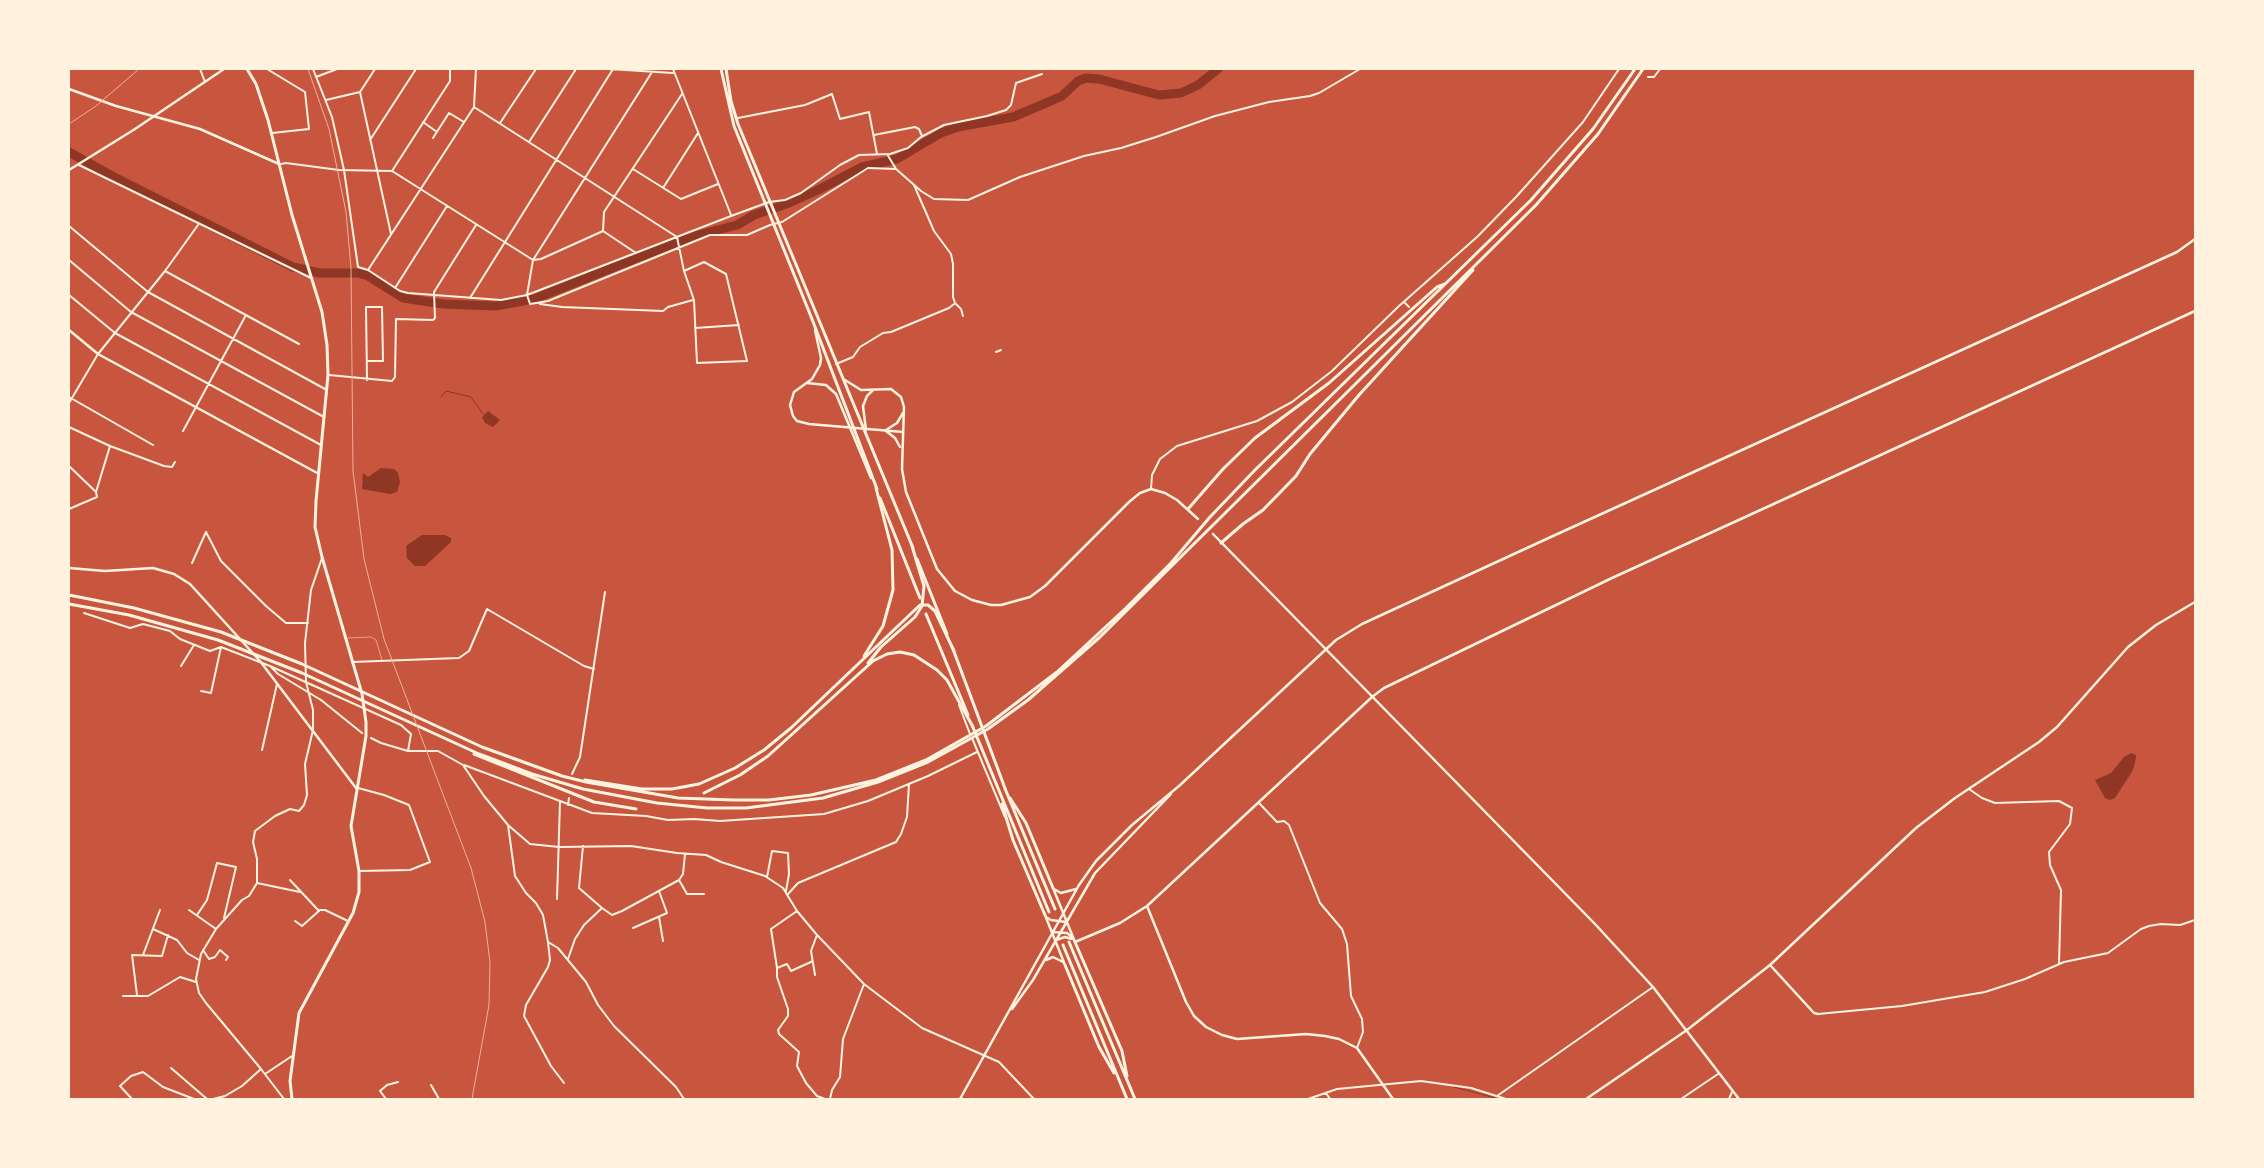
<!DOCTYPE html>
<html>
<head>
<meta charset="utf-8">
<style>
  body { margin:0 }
  #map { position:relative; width:2264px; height:1168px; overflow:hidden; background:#c8553d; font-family:Barlow,sans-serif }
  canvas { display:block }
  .frame { position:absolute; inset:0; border:70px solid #fff3e0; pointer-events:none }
</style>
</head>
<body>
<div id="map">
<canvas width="2264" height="1168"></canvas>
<div class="frame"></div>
</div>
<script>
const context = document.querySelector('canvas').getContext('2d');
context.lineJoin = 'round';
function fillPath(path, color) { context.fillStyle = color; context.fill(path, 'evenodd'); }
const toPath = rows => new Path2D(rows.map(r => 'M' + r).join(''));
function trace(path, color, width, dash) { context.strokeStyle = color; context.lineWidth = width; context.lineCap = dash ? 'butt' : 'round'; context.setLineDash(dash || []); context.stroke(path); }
const water = toPath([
  [488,411,500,420,493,427,485,423,482,417],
  [381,468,394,469,398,473,400,482,397,492,390,494,362,489,363,473,368,477],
  [422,535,445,535,451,538,451,542,425,566,415,566,407,558,406,546],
  [2131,753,2136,755,2136,758,2133,770,2115,798,2110,800,2105,798,2095,780,2111,773,2124,757]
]);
const stream = toPath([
  [441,397,446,391,471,397,483,414],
  [1454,1087,1499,1099]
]);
const river = toPath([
  [69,152,112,176,293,267,319,273,358,273,368,276,403,298,443,304,495,306,534,299,690,237,737,225,754,215,789,203,818,190,862,167,897,159,941,133,958,127,1013,117,1046,103,1062,96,1078,81,1086,78,1099,79,1159,95,1181,93,1198,85,1218,69]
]);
const service = toPath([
  [347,638,371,637,376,640,382,660]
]);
const minor = toPath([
  [200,69,205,82],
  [267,69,305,92,309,129,272,133],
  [313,69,332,117,344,170,358,267,368,270,400,291,408,293,501,300,527,295,731,216,769,202,785,200,801,193,840,165,859,155,890,154,908,148,921,137,944,125,987,116,1006,110,1011,105,1016,83,1042,74],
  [375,69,360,92,391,234],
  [609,69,673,73],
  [673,69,731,215],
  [652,72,533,260,527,295,530,304,548,301,710,235,747,235,770,225,782,222,868,168,896,169,921,191,934,199,968,200,1020,177,1084,156,1121,148,1156,137,1215,116,1269,102,1310,96,1319,93,1360,69],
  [316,77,337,69],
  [1648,77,1654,77,1660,69],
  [326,100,360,92],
  [474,107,677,237,684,271,694,300,697,363,747,361,726,274,704,262,684,271],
  [738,118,805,105,832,94,840,119,869,112,877,154],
  [423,122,437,132],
  [500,123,536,69],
  [874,135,915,127,919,129,922,136],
  [433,138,449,113,464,122],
  [370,140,416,69],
  [529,142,576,69],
  [887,154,896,169],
  [281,164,286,163,339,170,392,171,533,260,541,259,603,231,636,253],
  [79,165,311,278],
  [633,169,681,199,718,184],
  [392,171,450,81,450,69],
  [914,185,934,231,951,254,953,264,953,297,955,303,961,309,963,316],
  [663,188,698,133],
  [69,193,69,192],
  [69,226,148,292,325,389],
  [603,231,604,212,682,94],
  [69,260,131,312,324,417],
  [368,270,474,107,476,69],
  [165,271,299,344],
  [395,288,447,206],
  [69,295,115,333,321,445],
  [470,298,613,69],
  [1404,302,1409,307],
  [540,304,562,307,663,311,668,307,693,300],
  [695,328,739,325],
  [996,352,1001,350],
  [836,364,853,357,860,347,883,333,891,332,949,308,954,304],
  [329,375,392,381,395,377,396,319,433,320,435,318,434,292,476,225],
  [367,380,366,307,382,307,383,361,367,361],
  [69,397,153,445],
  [69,403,98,354,165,271,198,225],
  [69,427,110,446,164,466,172,467,175,462],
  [183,431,246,315],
  [69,466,96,492,97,497,69,509],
  [1151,489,1152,475,1160,459,1177,446,1257,421,1292,402,1332,371,1399,306,1477,237,1516,197,1583,122,1619,69],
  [96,492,110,446],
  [192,563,206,532,221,561,266,606,286,623,308,623],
  [84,613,130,628,143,624,170,631,180,639,210,651,221,647,270,666,401,725,411,734,408,751,438,751,463,765,484,796,508,825,530,844,559,847,631,846,677,853,706,855,721,862,765,876,783,888,797,911,817,935,864,984,922,1028,999,1062,1034,1099],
  [352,662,459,658,469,651,487,609,584,666,594,669],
  [181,666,194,645],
  [271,667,278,674,321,700,362,733],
  [201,691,211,693,221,647],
  [959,705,970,734],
  [371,738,381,743,408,751],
  [972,738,1005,817],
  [262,750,277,684],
  [464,765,592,813,646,816,668,820,694,819,720,821,824,814,868,801,928,776,977,752],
  [572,774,580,757,605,592],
  [358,788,384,795,409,805,430,862,410,870,359,871],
  [1969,789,1982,798,1995,803,2059,801,2072,808,2070,824,2049,852,2050,865,2061,890,2059,964],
  [1259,803,1277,822,1284,821,1289,825,1320,903,1342,929,1347,944,1351,996,1362,1019,1363,1032,1357,1048],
  [568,805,569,798],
  [508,825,515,876,526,893,536,903,543,915,548,942,558,948,586,982,598,1005,614,1026,676,1087,684,1099],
  [685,854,683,874,679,880,687,894,704,894],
  [767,877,772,851,788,853,789,874,786,891],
  [290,880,319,911],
  [257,883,300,892],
  [788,894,798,883,896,842,901,834,907,817,909,784],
  [557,899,560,802],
  [602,908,612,915,622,911,679,880],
  [189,910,216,929],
  [797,911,771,929,777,968,777,977,788,1009,788,1016,778,1030,779,1034,799,1052,797,1066,806,1083,817,1096,825,1099],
  [197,915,207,900,217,863,236,867,224,918],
  [659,917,663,941],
  [295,921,302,926,320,910,325,910,348,921],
  [633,928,667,913,659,891],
  [153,929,177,940,187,953,199,960],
  [548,942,550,960,548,967,526,1005,524,1016,551,1066,564,1083],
  [203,950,209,959,215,957,220,950,228,957,226,960],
  [143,955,160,910],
  [568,959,575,939,584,925,602,908,579,888,583,846],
  [777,968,787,964,791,971,813,961],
  [815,975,811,951,817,935],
  [137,995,132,955,162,956,168,935],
  [123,996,148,996,180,977,196,982],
  [1818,1014,1902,1006,1985,992,2025,979,2064,962,2108,953,2141,929,2149,926,2161,924,2180,925,2195,920],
  [171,1068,207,1099],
  [265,1074,292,1056],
  [431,1085,439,1099],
  [1326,1093,1330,1099],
  [1497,1096,1653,987],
  [132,1099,120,1086,131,1076,143,1072,163,1087,194,1099],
  [213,1099,225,1096,242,1086,261,1069],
  [284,1099,261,1069,206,1003,199,993,196,979,201,954,216,929,242,900,249,896,257,883,257,859,253,842,255,831,275,816,290,809,299,811,304,805,307,795,305,764,313,730,313,710,306,682,305,643,311,590,322,558],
  [386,1099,380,1091,387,1085,398,1082],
  [830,1099,832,1090,840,1077,843,1039,864,984],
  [1308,1099,1337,1089,1421,1081,1471,1088,1506,1099],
  [1681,1099,1718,1074],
  [1729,1099,1732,1092]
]);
const tertiary = toPath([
  [69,89,116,106,200,129,279,164],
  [69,170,135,129,224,69],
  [69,330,98,354,319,474],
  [69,568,105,571,153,568,174,574,190,584,260,661,356,788],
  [1147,906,1186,1002,1194,1016,1206,1027,1222,1035,1237,1039,1306,1034,1325,1036,1339,1039,1357,1048,1393,1099],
  [1075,942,1120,923,1147,906,1372,697,1384,688,1612,578,2195,311],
  [1770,965,1814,1013,1818,1014],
  [1586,1099,1687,1030,1770,965,1916,828,1955,798,2039,742,2057,727,2128,647,2156,625,2195,602]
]);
const secondary = toPath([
  [815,330,821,358,820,365,812,379,794,392,790,405,793,416,797,421,809,424,903,432],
  [845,380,861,390,891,389,901,397,904,407,902,469,906,492,937,569,955,591,972,600,991,605,1001,605,1030,597,1045,586,1129,502,1140,493,1151,489,1165,493,1177,500,1198,519],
  [807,383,826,385,836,394,871,478],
  [866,430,863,406,867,396,873,390],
  [886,430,897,423,903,413],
  [886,431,895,438,900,447],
  [1213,534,1595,924,1653,987,1739,1099],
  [1053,888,1075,942],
  [1054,889,1061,893,1076,889],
  [1045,915,1065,965],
  [1046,917,1051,920,1066,922],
  [1053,932,1067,933,1073,938],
  [1056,940,1065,937,1072,939],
  [1046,960,1053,957,1063,962],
  [1012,1009,1033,980,1095,873,1171,794],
  [960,1099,1079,885,1096,861,1132,825,1179,786,1336,640,1362,624,1553,536,2177,252,2195,239]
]);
const trunk = toPath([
  [247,69,256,84,268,120,292,215,322,312,327,345,328,375,316,501,315,527,322,557,362,694,366,722,366,736,351,826,359,871,359,892,353,913,299,1013,290,1081,292,1099],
  [721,69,734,126,812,319,877,489],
  [726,69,731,101,738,124,913,548],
  [880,498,920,598],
  [917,559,947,634],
  [926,614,968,715],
  [953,649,1006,791,1055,909],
  [972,725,1049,912],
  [1010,798,1026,823,1053,888],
  [1002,804,1013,840,1045,915],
  [1069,942,1135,1099],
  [1075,942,1122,1051,1127,1076],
  [1063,945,1127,1099],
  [1065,965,1099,1047,1114,1073]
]);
const motorway = toPath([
  [1188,509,1223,469,1255,438,1329,383,1437,287,1445,284],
  [1221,543,1243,524,1263,510,1296,476,1310,454,1359,395,1473,270],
  [69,595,134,608,221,632,302,664,482,747,562,776,586,782,678,798,733,800,769,800,811,795,876,780,926,760,986,726,1057,672,1126,608,1171,563,1210,517,1255,470,1531,200,1593,129,1635,69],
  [69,604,129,615,218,640,302,673,479,754,532,774,583,789,657,803,707,808,746,808,823,798,878,782,928,762,988,729,1028,700,1100,637,1536,205,1598,134,1643,69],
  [864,656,883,626,893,590,892,550,876,488],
  [868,663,881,647,915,617,922,606,924,586,912,546],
  [474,754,594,802,636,809],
  [585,780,642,789,672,789,699,784,735,768,764,750,791,728,920,605,928,605,935,611,954,651],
  [704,793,740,775,768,756,873,661,887,654,900,652,914,655,937,670,947,680,973,727]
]);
const rail = toPath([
  [308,69,329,129,346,212,351,268,353,471,364,559,384,639,471,868,485,922,490,962,489,1005,472,1099],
  [69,124,96,106,139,69]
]);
fillPath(water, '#8f3625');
trace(stream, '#8f3625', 1);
trace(river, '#8f3625', 9);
trace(service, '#fff3e0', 0.5);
trace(minor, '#fff3e0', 2);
trace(tertiary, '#fff3e0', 2.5);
trace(secondary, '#fff3e0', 2.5);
trace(trunk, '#fff3e0', 3);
trace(motorway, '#fff3e0', 3);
trace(rail, '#e9b49f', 1);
</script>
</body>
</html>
